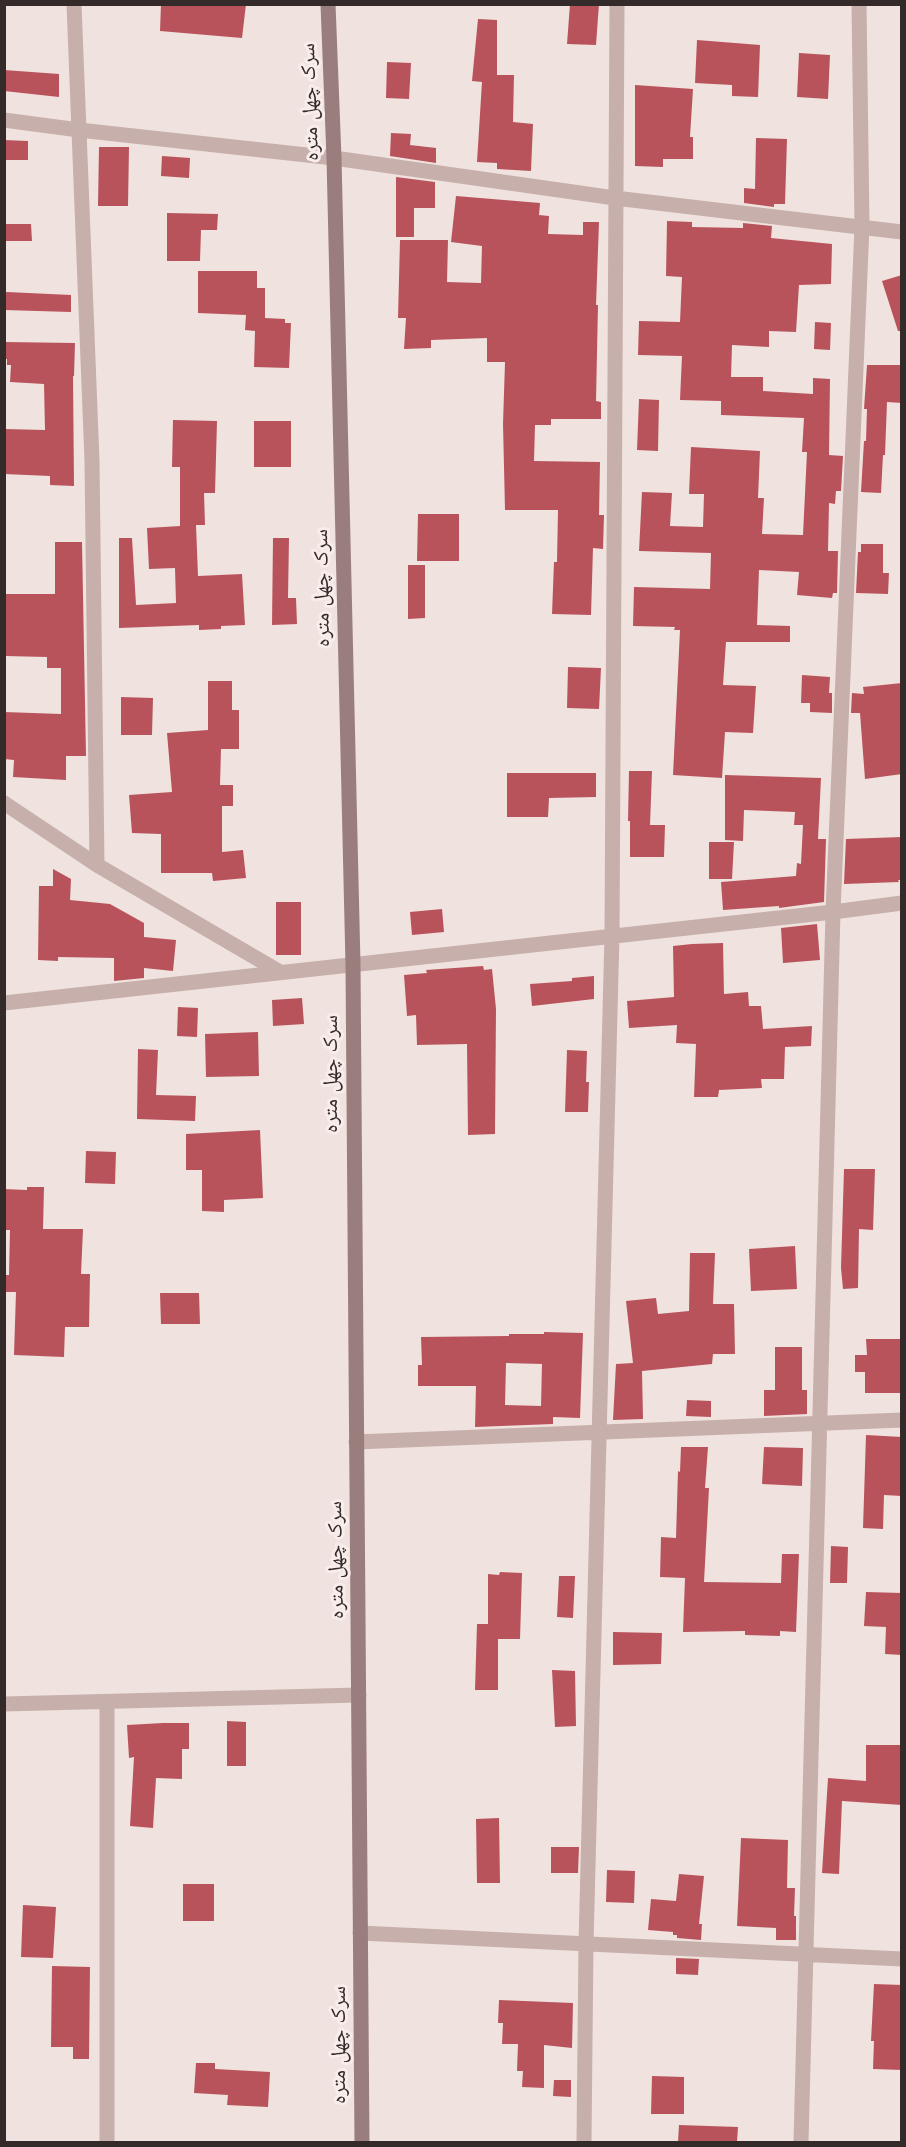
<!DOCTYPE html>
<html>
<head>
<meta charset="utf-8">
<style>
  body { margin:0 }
  #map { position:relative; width:906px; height:2147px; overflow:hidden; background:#f0e2de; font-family:Jost,sans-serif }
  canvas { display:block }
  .frame { position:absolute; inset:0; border:6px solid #352a2a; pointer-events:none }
</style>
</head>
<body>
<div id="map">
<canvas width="906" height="2147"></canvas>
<div class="frame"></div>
</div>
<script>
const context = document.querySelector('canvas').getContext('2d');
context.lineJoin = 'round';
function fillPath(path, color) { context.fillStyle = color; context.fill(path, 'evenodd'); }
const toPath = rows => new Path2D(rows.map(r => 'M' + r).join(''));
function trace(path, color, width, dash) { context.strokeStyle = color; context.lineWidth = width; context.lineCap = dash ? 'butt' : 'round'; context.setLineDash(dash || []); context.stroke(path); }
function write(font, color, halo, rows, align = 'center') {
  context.font = font + ' Jost,"Noto Naskh Arabic",sans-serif'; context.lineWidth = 6; context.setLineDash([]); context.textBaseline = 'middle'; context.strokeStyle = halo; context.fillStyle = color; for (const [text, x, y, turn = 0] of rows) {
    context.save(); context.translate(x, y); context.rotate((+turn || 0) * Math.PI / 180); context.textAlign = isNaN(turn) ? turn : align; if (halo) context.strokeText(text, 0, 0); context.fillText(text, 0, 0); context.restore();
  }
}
const building = toPath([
  [161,4,246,4,242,38,160,31],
  [570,4,599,4,596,45,567,44],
  [478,19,497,20,497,75,514,75,513,122,533,124,531,171,497,169,497,163,477,162,482,82,472,81],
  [697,40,760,45,758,97,732,96,732,85,695,83],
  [799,53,830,55,828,99,797,97],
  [387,62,411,63,409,99,386,98],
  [4,70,59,74,59,97,4,91],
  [635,85,693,89,690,137,693,137,693,159,663,159,663,167,635,166],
  [391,133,411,134,410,145,436,148,436,163,390,156],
  [756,138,787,139,785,204,774,204,774,207,744,203,744,188,755,189],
  [4,140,28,141,28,160,4,160],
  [99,147,129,147,128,206,98,206],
  [162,156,190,158,189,178,161,176],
  [396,177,435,182,435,208,414,208,414,237,396,237],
  [456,196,540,203,539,215,549,216,548,234,583,235,583,222,599,222,596,305,598,305,596,401,601,402,601,419,551,419,551,425,535,425,534,461,600,462,599,515,604,515,603,549,593,548,591,615,552,614,554,562,557,562,558,510,505,510,503,424,505,362,487,362,487,338,431,340,431,348,404,349,406,318,398,318,400,240,448,240,447,282,481,283,482,246,451,242],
  [167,213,218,214,217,230,201,230,200,261,167,261],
  [667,221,692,222,692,227,743,228,743,223,772,226,771,238,832,244,831,284,799,285,796,332,769,331,769,347,732,345,731,377,763,377,763,391,813,394,813,378,830,379,829,455,843,456,841,491,836,491,835,504,829,503,828,551,838,551,837,593,833,593,832,598,797,595,799,572,759,570,757,625,790,626,790,642,726,642,723,685,756,686,753,733,725,732,722,778,673,775,680,630,674,630,675,627,633,626,634,587,710,589,711,553,639,551,642,492,672,493,670,526,703,527,704,494,689,494,691,447,760,451,758,498,764,498,762,534,803,535,807,452,802,452,804,418,721,415,721,401,680,400,682,356,638,355,639,321,680,322,682,277,666,276],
  [4,224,31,224,32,241,4,241],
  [198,271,257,271,257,288,265,288,265,318,285,319,285,323,291,323,289,368,254,367,255,331,245,330,246,315,198,313],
  [902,275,902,331,898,331,882,281],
  [7,292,71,295,71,312,4,310,4,293],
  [815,322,831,323,830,350,814,349],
  [4,342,75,343,74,376,73,376,74,486,50,485,50,476,4,474,4,429,45,430,44,384,10,382,11,365,7,365,7,359,4,359],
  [867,365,902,365,902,403,887,402,885,455,883,455,881,493,861,492,864,441,866,441,867,409,864,409],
  [639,399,659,400,658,451,637,450],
  [173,420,217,421,215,493,204,493,205,525,196,525,198,576,242,574,245,625,221,626,221,629,199,630,199,625,119,628,119,538,132,538,136,605,176,603,175,568,149,569,147,528,180,526,180,467,172,467],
  [254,421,291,421,291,467,254,467],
  [418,514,459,514,459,561,417,561],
  [273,538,289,538,288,598,296,598,297,624,272,625],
  [55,542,82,542,86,756,66,756,66,780,13,777,14,760,4,759,4,712,61,714,61,668,47,668,47,657,5,656,6,616,4,616,4,594,55,594],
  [861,544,883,544,883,573,889,573,888,594,856,593,858,552,861,552],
  [408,565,425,565,425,618,408,619],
  [568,667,601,668,599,709,567,708],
  [802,675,830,677,829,693,832,693,832,713,810,712,810,703,801,703],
  [208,681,232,681,232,710,239,710,239,749,221,749,220,785,233,785,233,806,222,806,222,852,243,850,246,878,213,881,212,873,161,873,161,834,132,833,129,795,172,792,167,733,208,730],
  [902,683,902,774,865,779,860,713,851,713,852,693,864,694,863,687],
  [121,697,153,698,152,735,121,735],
  [629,771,652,771,650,825,665,825,664,857,630,857,630,821,628,821],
  [507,773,596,773,596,797,549,798,548,817,507,817],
  [725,775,821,778,818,839,826,839,824,902,779,908,779,906,723,910,721,882,796,876,797,863,801,864,803,825,794,825,795,812,744,810,743,841,725,840],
  [902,837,902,880,898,880,899,882,844,884,846,839],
  [709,842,734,842,732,879,709,879],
  [53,869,71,879,70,900,110,904,144,923,144,937,176,940,173,971,144,968,144,978,114,981,114,958,58,957,58,961,38,960,39,886,53,886],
  [276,902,301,902,301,955,276,955],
  [442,909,444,932,412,935,410,912],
  [817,924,820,960,783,963,781,928],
  [723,943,724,994,748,992,749,1006,761,1006,763,1029,812,1026,811,1046,785,1047,784,1079,761,1079,762,1088,719,1090,718,1097,694,1097,696,1044,676,1043,677,1025,629,1028,627,1001,674,997,673,946,692,944],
  [483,966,484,970,492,969,496,1009,495,1134,468,1135,467,1044,417,1045,416,1015,407,1016,404,975,427,973,426,970],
  [594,976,594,999,532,1006,530,984,572,981,572,978],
  [302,998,304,1024,273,1026,272,1000],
  [178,1007,198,1008,197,1037,177,1036],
  [258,1032,259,1076,206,1077,205,1034],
  [138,1049,158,1050,156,1095,196,1096,195,1121,137,1119],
  [567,1050,587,1051,586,1082,589,1082,588,1112,565,1112],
  [260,1130,263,1198,224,1200,224,1212,202,1211,202,1170,186,1170,186,1134],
  [86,1151,116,1152,115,1184,85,1183],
  [844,1169,875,1169,873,1230,859,1229,858,1288,843,1289,841,1268],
  [27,1187,44,1187,43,1229,83,1229,81,1274,90,1274,89,1327,65,1327,64,1357,14,1355,16,1292,4,1292,4,1275,9,1275,10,1230,4,1230,4,1189,27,1190],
  [795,1246,797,1289,751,1291,749,1249],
  [690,1253,715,1253,713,1304,734,1304,735,1354,713,1354,712,1364,642,1371,643,1419,613,1420,616,1364,633,1363,626,1301,656,1298,658,1314,689,1311],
  [160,1293,199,1293,200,1324,161,1324],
  [544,1332,583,1333,580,1418,553,1417,553,1424,475,1427,476,1386,418,1386,418,1365,422,1365,421,1337,509,1336,509,1334,544,1334],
  [506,1363,542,1364,541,1406,505,1405],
  [866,1339,902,1339,902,1393,865,1393,865,1372,855,1372,855,1355,867,1355],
  [775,1347,802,1347,802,1390,807,1390,807,1414,764,1416,764,1390,775,1390],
  [687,1400,711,1401,711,1417,686,1416],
  [866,1435,902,1437,902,1496,884,1495,883,1529,863,1528],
  [681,1447,708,1447,705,1488,709,1488,704,1582,781,1583,782,1554,799,1554,796,1632,780,1631,780,1636,745,1635,745,1631,683,1632,685,1578,660,1577,661,1537,676,1538,678,1471,680,1472],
  [764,1447,803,1448,802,1486,762,1484],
  [831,1546,848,1547,847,1583,830,1583],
  [500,1572,522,1573,520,1639,498,1639,498,1690,475,1690,477,1624,488,1624,488,1574,499,1575],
  [559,1576,575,1576,573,1618,557,1617],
  [866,1592,902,1593,902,1655,885,1654,886,1627,864,1626],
  [613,1632,662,1633,661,1664,613,1665],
  [552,1670,575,1671,576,1726,555,1727],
  [227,1721,246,1722,246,1766,227,1766],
  [163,1723,189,1723,189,1749,182,1749,182,1779,156,1778,153,1828,130,1826,134,1757,129,1758,127,1725],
  [866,1745,902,1745,902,1805,842,1801,839,1874,822,1873,828,1778,866,1781],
  [499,1818,500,1883,477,1883,476,1819],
  [741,1838,788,1840,787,1888,795,1888,794,1916,796,1916,796,1940,776,1940,776,1928,737,1926],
  [551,1847,579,1847,578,1873,551,1873],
  [607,1870,635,1871,634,1903,606,1902],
  [679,1874,704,1876,699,1924,702,1924,701,1940,677,1938,677,1935,673,1935,673,1932,648,1930,651,1899,676,1901],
  [183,1884,214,1884,214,1921,183,1921],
  [23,1905,56,1907,53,1958,21,1957],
  [676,1958,699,1959,698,1975,676,1974],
  [52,1966,90,1967,89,2059,73,2059,73,2047,51,2047],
  [874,1984,902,1985,902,2070,873,2069,874,2041,871,2041],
  [499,2000,573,2003,572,2048,544,2045,544,2088,522,2087,523,2071,517,2071,518,2044,502,2044,503,2023,498,2023],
  [196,2063,215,2063,215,2069,270,2072,268,2107,227,2105,228,2095,194,2093],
  [652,2076,684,2077,684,2114,651,2114],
  [554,2080,571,2080,571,2097,553,2096],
  [679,2125,738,2127,737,2142,678,2142]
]);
const street = toPath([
  [74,4,92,461,97,865],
  [4,120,79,130,334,158,615,198,902,232],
  [4,803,97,865,280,972],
  [4,1003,833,912,902,903],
  [356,1442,902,1420],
  [107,1702,107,2142],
  [4,1704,359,1695],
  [360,1933,902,1959],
  [584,2142,586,1943,612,935,617,4],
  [801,2142,833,912,862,226,859,4]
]);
const secondary = toPath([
  [328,4,334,158,353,964,362,2142]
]);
const streetNames = [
  ["سرک چهل متره",311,102,-92],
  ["سرک چهل متره",323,588,-91],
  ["سرک چهل متره",332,1074,-90],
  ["سرک چهل متره",337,1560,-91],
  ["سرک چهل متره",340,2045,-90]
];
fillPath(building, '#b9535b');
trace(street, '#c7afab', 15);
trace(secondary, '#9a7e7d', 15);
write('21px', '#352a2a', '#f8edea', streetNames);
</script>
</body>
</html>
